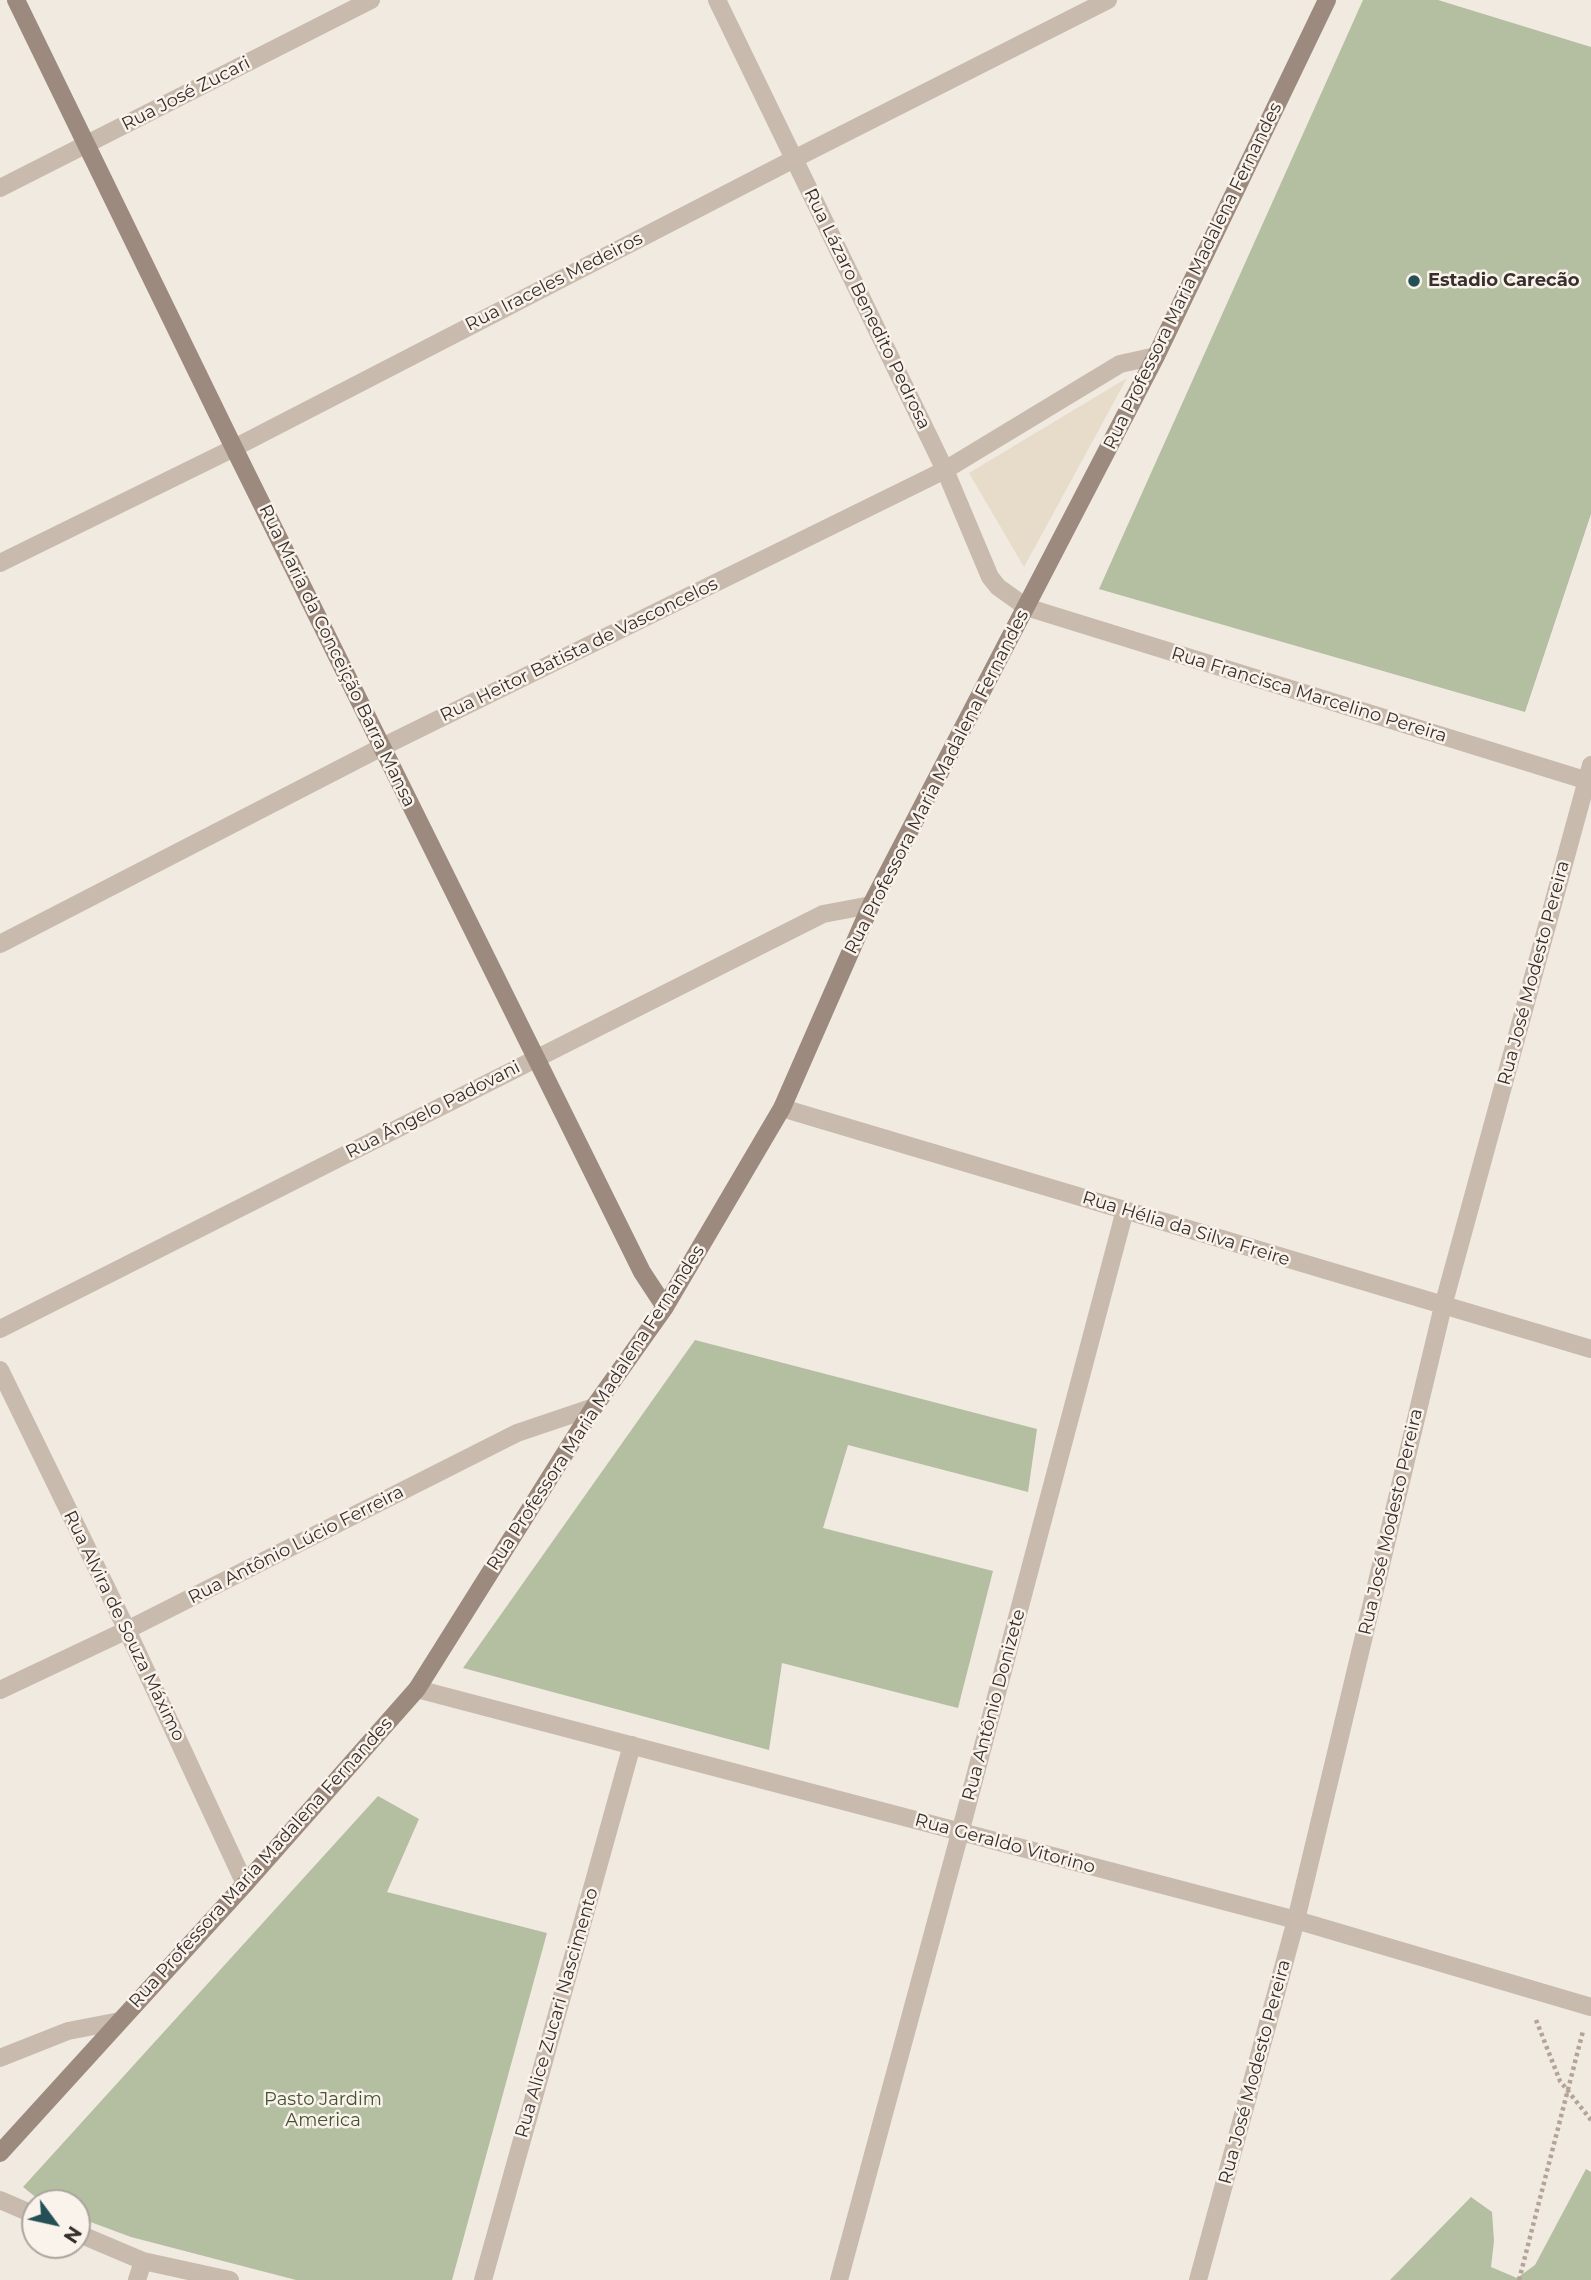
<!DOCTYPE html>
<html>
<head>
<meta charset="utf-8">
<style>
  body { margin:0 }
  #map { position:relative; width:1591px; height:2280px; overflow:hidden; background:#f1eae0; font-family:Montserrat,sans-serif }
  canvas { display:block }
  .north { position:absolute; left:21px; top:2189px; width:70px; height:70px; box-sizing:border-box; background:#f9f3ec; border:2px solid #aba59f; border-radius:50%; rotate:123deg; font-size:19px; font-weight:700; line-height:28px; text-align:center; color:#372f2b }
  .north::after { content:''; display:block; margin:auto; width:24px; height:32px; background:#245055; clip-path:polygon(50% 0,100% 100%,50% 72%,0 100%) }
</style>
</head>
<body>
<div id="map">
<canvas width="1591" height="2280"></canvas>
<div class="north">N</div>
</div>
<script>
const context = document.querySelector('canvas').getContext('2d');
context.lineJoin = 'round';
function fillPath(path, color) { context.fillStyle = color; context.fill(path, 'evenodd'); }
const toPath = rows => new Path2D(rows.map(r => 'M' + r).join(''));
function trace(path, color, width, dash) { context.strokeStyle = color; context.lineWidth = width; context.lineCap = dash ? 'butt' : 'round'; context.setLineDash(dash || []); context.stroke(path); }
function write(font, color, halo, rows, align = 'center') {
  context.font = font + ' Montserrat,sans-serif'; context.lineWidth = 5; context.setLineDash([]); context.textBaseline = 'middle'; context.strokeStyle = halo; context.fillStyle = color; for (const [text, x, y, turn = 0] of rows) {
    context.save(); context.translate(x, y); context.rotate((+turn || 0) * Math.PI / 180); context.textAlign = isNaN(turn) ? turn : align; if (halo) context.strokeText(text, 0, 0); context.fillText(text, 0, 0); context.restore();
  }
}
const green = toPath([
  [1363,0,1438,0,1591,47,1591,514,1525,712,1099,589],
  [695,1340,1037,1429,1028,1492,848,1445,823,1528,993,1571,958,1708,782,1663,769,1750,463,1668],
  [378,1796,419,1819,387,1892,547,1933,452,2280,296,2280,131,2237,77,2217,77,2203,43,2203,23,2187],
  [1586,2169,1591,2172,1591,2280,1390,2280,1471,2197,1492,2212,1494,2241,1491,2267,1517,2278,1535,2265]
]);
const plaza = toPath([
  [1127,378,1024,567,969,473]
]);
const path = toPath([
  [1536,2020,1560,2081,1591,2120],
  [1519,2280,1583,2031]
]);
const street = toPath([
  [717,0,945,470,990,577,998,587,1026,607,1591,782],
  [0,188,371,0],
  [0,563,234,448,794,159,1108,0],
  [0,944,382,747,945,470,1120,364,1156,356],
  [782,1108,1591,1349],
  [0,1329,823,914,871,905],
  [0,1370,127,1630,245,1884],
  [417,1689,1296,1920,1591,2007],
  [0,1690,127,1630,517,1433,594,1407],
  [0,2058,68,2031,120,2021],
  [0,2200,35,2215],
  [77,2233,143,2261,230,2280],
  [137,2280,143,2261],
  [483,2280,632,1745],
  [839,2280,960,1833,1125,1210],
  [1198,2280,1296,1920,1443,1306,1591,765]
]);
const secondary = toPath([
  [16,0,234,448,642,1272,665,1307],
  [0,2153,245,1884,417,1689,594,1407,665,1307,782,1108,871,905,1156,356,1327,0]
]);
const markers = [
  [1414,281,7,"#245055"]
];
const streetNames = [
  ["Rua José Zucari",186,94,-27],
  ["Rua Professora Maria Madalena Fernandes",1193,276,-64],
  ["Rua Iraceles Medeiros",554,282,-27],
  ["Rua Lázaro Benedito Pedrosa",867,309,64],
  ["Rua Heitor Batista de Vasconcelos",579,650,-26],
  ["Rua Maria da Conceição Barra Mansa",337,656,64],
  ["Rua Francisca Marcelino Pereira",1309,695,17],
  ["Rua Professora Maria Madalena Fernandes",937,782,-63],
  ["Rua José Modesto Pereira",1534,973,-75],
  ["Rua Ângelo Padovani",433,1110,-27],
  ["Rua Hélia da Silva Freire",1186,1229,17],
  ["Rua Professora Maria Madalena Fernandes",596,1408,-57],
  ["Rua José Modesto Pereira",1391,1522,-77],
  ["Rua Antônio Lúcio Ferreira",296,1545,-27],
  ["Rua Alvira de Souza Máximo",124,1626,64],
  ["Rua Antônio Donizete",994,1705,-75],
  ["Rua Geraldo Vitorino",1005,1844,15],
  ["Rua Professora Maria Madalena Fernandes",261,1863,-48],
  ["Rua Alice Zucari Nascimento",557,2013,-74],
  ["Rua José Modesto Pereira",1255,2072,-75]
];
const poiNames = [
  ["Estadio Carecão",1428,281]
];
const parkNames = [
  ["Pasto Jardim",323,2100],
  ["America",323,2121]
];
fillPath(green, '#b4bfa1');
fillPath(plaza, '#e7dbc9');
trace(path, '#b4a497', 4.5, [3.5, 3.5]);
trace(street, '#c8baad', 18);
trace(secondary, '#9c8a7e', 18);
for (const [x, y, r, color] of markers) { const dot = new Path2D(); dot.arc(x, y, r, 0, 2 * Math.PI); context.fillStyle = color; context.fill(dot); trace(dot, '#f9f3ec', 2.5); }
write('18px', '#372f2b', '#f9f3ec', streetNames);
write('bold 18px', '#372f2b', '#f9f3ec', poiNames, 'left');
write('18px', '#455331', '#f9f3ec', parkNames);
</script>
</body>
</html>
